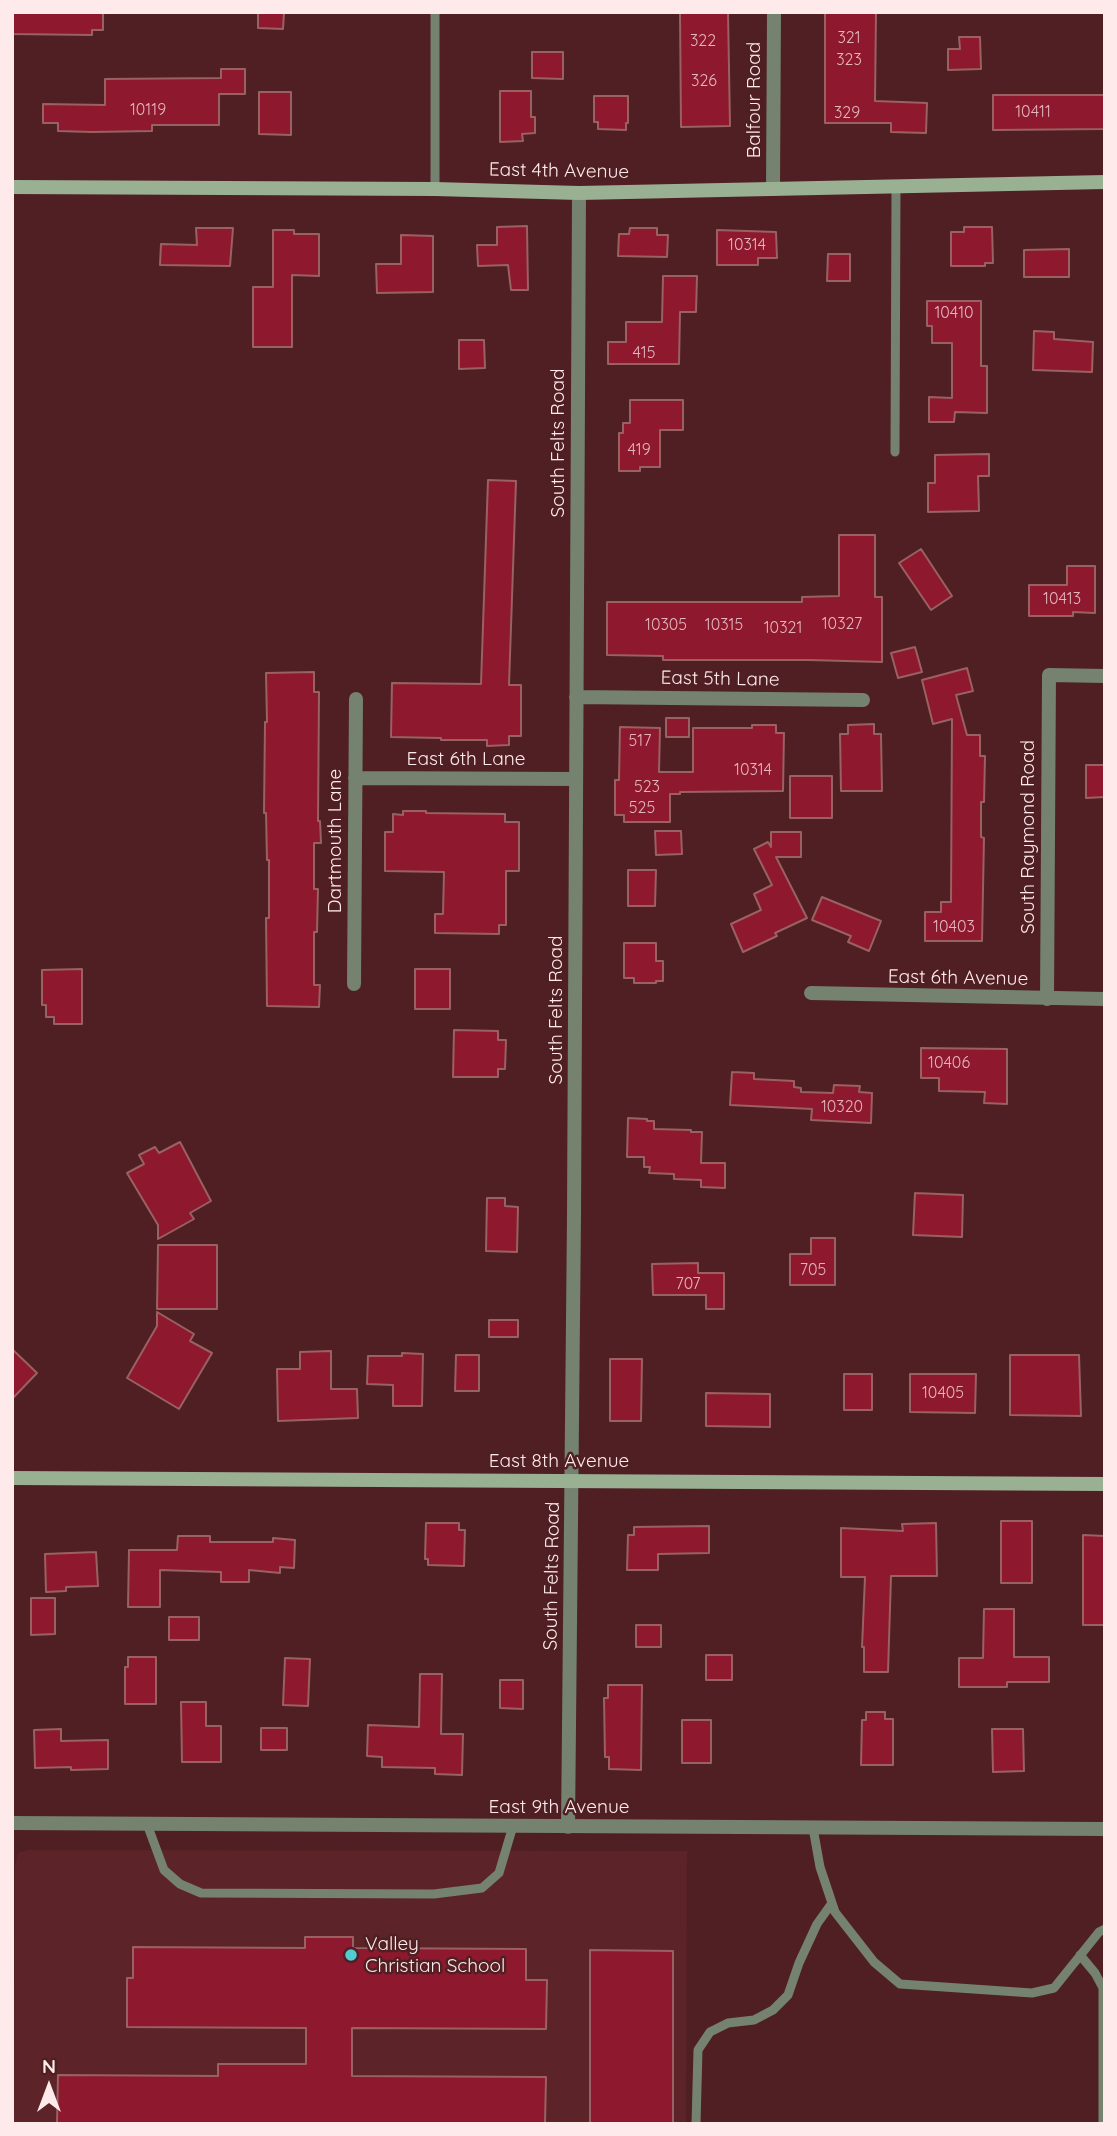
<!DOCTYPE html>
<html>
<head>
<meta charset="utf-8">
<style>
  body { margin:0 }
  #map { position:relative; width:1117px; height:2136px; overflow:hidden; background:#4f1f23; font-family:Quicksand,sans-serif }
  canvas { display:block }
  .frame { position:absolute; inset:0; border:14px solid #feeaea; pointer-events:none }
  .north { position:absolute; left:14px; top:2052px; width:70px; height:70px; -webkit-text-stroke:5px #4f1f23; paint-order:stroke; rotate:0deg; font-size:19px; font-weight:700; line-height:28px; text-align:center; color:#feeaea }
  .north::after { content:''; display:block; margin:auto; width:24px; height:32px; background:#feeaea; clip-path:polygon(50% 0,100% 100%,50% 72%,0 100%) }
</style>
</head>
<body>
<div id="map">
<canvas width="1117" height="2136"></canvas>
<div class="frame"></div>
<div class="north">N</div>
</div>
<script>
const context = document.querySelector('canvas').getContext('2d');
context.lineJoin = 'round';
function fillPath(path, color) { context.fillStyle = color; context.fill(path, 'evenodd'); }
const toPath = rows => new Path2D(rows.map(r => 'M' + r).join(''));
function trace(path, color, width, dash) { context.strokeStyle = color; context.lineWidth = width; context.lineCap = dash ? 'butt' : 'round'; context.setLineDash(dash || []); context.stroke(path); }
function write(font, color, halo, rows, align = 'center') {
  context.font = font + ' Quicksand,sans-serif'; context.lineWidth = 5; context.setLineDash([]); context.textBaseline = 'middle'; context.strokeStyle = halo; context.fillStyle = color; for (const [text, x, y, turn = 0] of rows) {
    context.save(); context.translate(x, y); context.rotate((+turn || 0) * Math.PI / 180); context.textAlign = isNaN(turn) ? turn : align; if (halo) context.strokeText(text, 0, 0); context.fillText(text, 0, 0); context.restore();
  }
}
const built = toPath([
  [28,1850,687,1851,686,2124,14,2124,15,1866,18,1853]
]);
const building = toPath([
  [12,12,103,12,103,30,92,30,92,35,12,34,12,12],
  [258,12,284,12,283,29,258,28,258,12],
  [680,12,728,12,730,126,681,127,680,12],
  [825,12,876,12,875,101,927,103,926,133,891,132,891,123,825,123,825,12],
  [959,37,980,37,981,69,948,70,948,49,960,49,959,37],
  [532,52,563,52,563,79,532,78,532,52],
  [221,69,245,69,245,94,219,94,219,125,152,125,152,131,92,132,58,131,58,123,43,123,43,104,105,105,105,79,221,78,221,69],
  [500,91,531,91,531,117,535,117,535,133,522,134,523,141,500,142,500,91],
  [259,92,291,92,291,135,259,134,259,92],
  [993,95,1105,95,1105,129,993,130,993,95],
  [594,96,628,96,628,123,626,123,626,130,598,129,598,122,594,122,594,96],
  [527,226,528,290,511,290,508,265,478,266,477,245,497,245,497,227,527,226],
  [964,227,992,227,993,263,985,263,985,266,951,266,951,232,964,232,964,227],
  [196,228,233,228,230,266,160,265,161,244,197,245,196,228],
  [630,228,657,228,657,235,668,235,667,257,618,256,619,234,629,234,630,228],
  [273,230,294,230,294,234,319,234,319,276,292,275,292,347,253,347,253,287,273,287,273,230],
  [717,230,776,232,777,258,758,258,758,265,717,265,717,230],
  [401,235,433,236,433,292,377,293,376,264,401,264,401,235],
  [1069,249,1069,277,1024,277,1024,250,1069,249],
  [828,254,850,254,850,281,827,281,828,254],
  [663,276,697,276,696,312,680,312,679,364,608,364,608,342,626,342,626,322,662,322,663,276],
  [927,301,981,301,981,366,987,366,987,413,955,412,954,422,929,422,929,397,952,398,952,343,932,343,932,326,927,326,927,301],
  [1034,331,1054,332,1054,339,1093,342,1092,372,1033,370,1034,331],
  [459,340,484,340,485,368,459,369,459,340],
  [630,400,683,400,683,430,660,430,660,467,640,467,640,471,619,471,619,433,623,433,623,423,630,423,630,400],
  [989,454,989,476,978,476,979,511,928,512,928,483,935,483,935,455,989,454],
  [488,480,516,481,509,685,521,685,521,736,509,736,509,745,487,746,487,740,441,740,441,738,391,737,392,683,481,684,488,480],
  [839,535,875,535,875,597,882,597,882,662,809,660,663,660,663,656,607,655,607,602,802,602,802,597,839,596,839,535],
  [921,549,952,596,931,610,899,563,921,549],
  [1067,566,1095,566,1095,613,1073,612,1073,616,1029,616,1029,585,1067,585,1067,566],
  [915,647,922,672,898,678,891,653,915,647],
  [967,668,973,691,956,695,967,735,980,735,980,756,985,756,984,802,981,802,981,837,984,838,982,941,925,941,925,912,941,912,941,902,951,902,952,719,933,724,922,680,967,668],
  [314,672,314,692,319,692,318,821,320,821,321,843,314,843,314,889,318,889,317,932,314,932,314,985,320,985,319,1007,267,1006,266,918,269,918,269,860,267,860,266,813,264,813,265,722,267,722,266,673,314,672],
  [666,718,689,718,689,737,666,737,666,718],
  [874,724,874,734,881,734,882,791,841,791,840,734,848,734,848,725,874,724],
  [752,725,776,725,776,733,784,733,783,791,680,792,680,794,670,794,670,822,624,822,624,815,615,815,615,780,619,780,620,727,660,728,659,772,693,772,693,728,752,728,752,725],
  [1086,765,1105,765,1105,797,1086,798,1086,765],
  [790,776,832,776,832,818,790,818,790,776],
  [403,811,426,811,426,813,505,814,505,822,519,822,519,871,506,871,506,925,499,925,499,934,435,933,435,914,443,914,444,872,385,871,385,832,393,832,393,814,403,815,403,811],
  [655,831,681,831,682,854,656,855,655,831],
  [771,832,801,832,801,857,776,857,807,918,775,933,777,936,743,952,731,924,761,910,754,894,772,885,754,849,768,842,771,847,771,832],
  [628,870,656,870,655,906,628,906,628,870],
  [822,897,881,921,869,951,848,942,851,936,812,920,822,897],
  [624,943,656,943,656,961,663,961,663,981,656,981,656,983,634,983,634,978,624,978,624,943],
  [82,969,82,1024,54,1024,54,1017,46,1017,46,1005,42,1005,42,970,82,969],
  [415,969,450,969,450,1009,415,1009,415,969],
  [454,1030,498,1031,498,1040,506,1040,505,1069,498,1069,498,1077,453,1077,454,1030],
  [921,1048,1007,1049,1007,1104,984,1103,985,1092,939,1091,939,1078,921,1078,921,1048],
  [732,1072,754,1073,754,1079,794,1081,794,1087,801,1088,801,1092,833,1093,834,1085,860,1086,859,1092,872,1093,871,1123,811,1120,812,1109,730,1105,732,1072],
  [628,1118,647,1119,647,1121,654,1121,654,1129,691,1130,691,1132,702,1132,701,1163,725,1163,725,1188,701,1187,701,1180,674,1179,674,1174,649,1173,650,1167,644,1167,644,1157,627,1157,628,1118],
  [180,1142,211,1201,190,1213,194,1219,158,1239,158,1225,127,1173,144,1164,139,1155,155,1147,159,1153,180,1142],
  [915,1193,963,1195,962,1237,913,1235,915,1193],
  [487,1198,505,1198,505,1206,518,1207,517,1252,486,1251,487,1198],
  [811,1238,835,1238,835,1285,790,1285,790,1254,811,1254,811,1238],
  [158,1245,217,1245,217,1309,157,1309,158,1245],
  [698,1263,698,1273,724,1273,724,1309,706,1309,706,1295,653,1295,652,1264,698,1263],
  [157,1312,194,1334,190,1341,212,1353,179,1409,127,1378,157,1326,157,1312],
  [489,1320,518,1320,518,1337,489,1337,489,1320],
  [12,1349,37,1373,12,1399,12,1349],
  [331,1351,331,1389,357,1389,358,1418,278,1421,277,1369,300,1369,300,1352,331,1351],
  [402,1353,423,1354,422,1406,393,1406,393,1385,367,1384,368,1356,402,1356,402,1353],
  [456,1355,479,1355,479,1391,455,1391,456,1355],
  [1010,1355,1079,1355,1081,1416,1010,1415,1010,1355],
  [610,1359,642,1359,641,1421,610,1421,610,1359],
  [844,1374,872,1374,872,1410,844,1410,844,1374],
  [910,1374,976,1374,975,1413,910,1412,910,1374],
  [706,1393,770,1394,770,1427,706,1426,706,1393],
  [1001,1521,1032,1521,1032,1583,1001,1583,1001,1521],
  [426,1523,459,1523,459,1530,465,1530,464,1566,428,1565,428,1559,425,1559,426,1523],
  [936,1523,937,1576,891,1576,888,1672,864,1672,864,1647,862,1647,865,1577,841,1577,841,1528,903,1531,902,1524,936,1523],
  [709,1526,709,1553,658,1554,658,1570,627,1570,628,1535,634,1535,634,1527,709,1526],
  [1083,1535,1105,1536,1105,1625,1083,1625,1083,1535],
  [178,1536,210,1536,210,1542,273,1542,273,1538,295,1540,294,1568,280,1567,280,1573,249,1570,249,1582,221,1582,221,1572,160,1570,160,1607,128,1607,129,1550,177,1550,178,1536],
  [96,1552,98,1586,66,1587,66,1591,46,1592,45,1554,96,1552],
  [31,1598,55,1598,55,1634,31,1635,31,1598],
  [984,1609,1014,1609,1014,1657,1049,1657,1049,1682,1007,1682,1007,1687,959,1687,959,1658,983,1658,984,1609],
  [169,1617,199,1617,199,1640,169,1640,169,1617],
  [636,1625,661,1625,661,1647,636,1647,636,1625],
  [706,1655,732,1655,732,1680,706,1680,706,1655],
  [128,1657,156,1657,156,1704,125,1704,125,1667,128,1667,128,1657],
  [285,1658,310,1659,308,1706,283,1705,285,1658],
  [420,1674,442,1674,441,1734,463,1734,462,1775,435,1774,435,1768,382,1767,382,1757,367,1756,368,1725,419,1727,420,1674],
  [500,1680,523,1680,523,1709,500,1708,500,1680],
  [608,1685,642,1685,641,1770,609,1769,609,1757,605,1757,604,1698,608,1698,608,1685],
  [181,1702,206,1702,206,1726,221,1726,221,1762,182,1762,181,1702],
  [866,1712,885,1712,885,1719,893,1719,893,1765,861,1765,862,1720,866,1720,866,1712],
  [682,1720,711,1720,711,1763,682,1763,682,1720],
  [261,1728,287,1728,287,1750,261,1750,261,1728],
  [61,1729,61,1741,108,1740,108,1769,71,1770,71,1767,35,1768,34,1730,61,1729],
  [992,1729,1023,1729,1024,1771,993,1772,992,1729],
  [305,1937,353,1937,353,1948,526,1949,526,1980,547,1980,546,2029,352,2028,352,2076,546,2077,545,2124,57,2124,58,2075,218,2076,218,2064,306,2064,306,2028,127,2027,127,1978,133,1978,133,1947,305,1948,305,1937],
  [590,1950,673,1951,673,2124,590,2124,590,1950]
]);
const lane = toPath([
  [435,12,435,189],
  [895,452,896,186],
  [147,1824,164,1870,180,1884,201,1893,434,1894,482,1888,499,1873,513,1826],
  [813,1828,820,1867,835,1912,874,1962,900,1984,1032,1993,1054,1988,1099,1932,1105,1929],
  [1080,1955,1095,1973,1103,1988,1103,2124],
  [696,2124,698,2050,710,2032,728,2023,754,2020,773,2010,788,1995,799,1963,817,1924,832,1903]
]);
const street = toPath([
  [773,189,774,12],
  [576,697,863,700],
  [355,778,576,779],
  [354,984,356,699],
  [811,993,1105,999],
  [1047,999,1049,675,1105,676],
  [12,1823,1105,1829],
  [568,1827,574,1217,579,193]
]);
const secondary = toPath([
  [12,187,435,189,579,193,1105,182],
  [12,1478,1105,1484]
]);
const markers = [
  [351,1955,7,"#52ccd0"]
];
const numberNames = [
  ["321",849,38],
  ["322",703,41],
  ["323",849,60],
  ["326",704,81],
  ["10119",148,110],
  ["10411",1033,112],
  ["329",847,113],
  ["10314",747,245],
  ["10410",954,313],
  ["415",644,353],
  ["419",639,450],
  ["10413",1062,599],
  ["10327",842,624],
  ["10305",666,625],
  ["10315",724,625],
  ["10321",783,628],
  ["517",640,741],
  ["10314",753,770],
  ["523",647,787],
  ["525",642,808],
  ["10403",954,927],
  ["10406",949,1063],
  ["10320",842,1107],
  ["705",813,1270],
  ["707",688,1284],
  ["10405",943,1393]
];
const streetNames = [
  ["Balfour Road",754,100,-90],
  ["East 4th Avenue",559,171,1],
  ["South Felts Road",558,443,-90],
  ["East 5th Lane",720,679,1],
  ["East 6th Lane",466,759],
  ["South Raymond Road",1028,837,-90],
  ["Dartmouth Lane",335,841,-90],
  ["East 6th Avenue",958,978,1],
  ["South Felts Road",556,1010,-90],
  ["East 8th Avenue",559,1461],
  ["South Felts Road",552,1576,-89],
  ["East 9th Avenue",559,1807]
];
const poiNames = [
  ["Valley",365,1944],
  ["Christian School",365,1966]
];
fillPath(built, '#5c2428');
fillPath(building, '#8e182d');
trace(building, '#996162', 2);
trace(lane, '#74826f', 9);
trace(street, '#74826f', 14);
trace(secondary, '#9ab092', 14);
for (const [x, y, r, color] of markers) { const dot = new Path2D(); dot.arc(x, y, r, 0, 2 * Math.PI); context.fillStyle = color; context.fill(dot); trace(dot, '#4f1f23', 2.5); }
write('16px', '#e2b6bb', null, numberNames);
write('19px', '#feeaea', '#4f1f23', streetNames);
write('19px', '#feeaea', '#4f1f23', poiNames, 'left');
</script>
</body>
</html>
